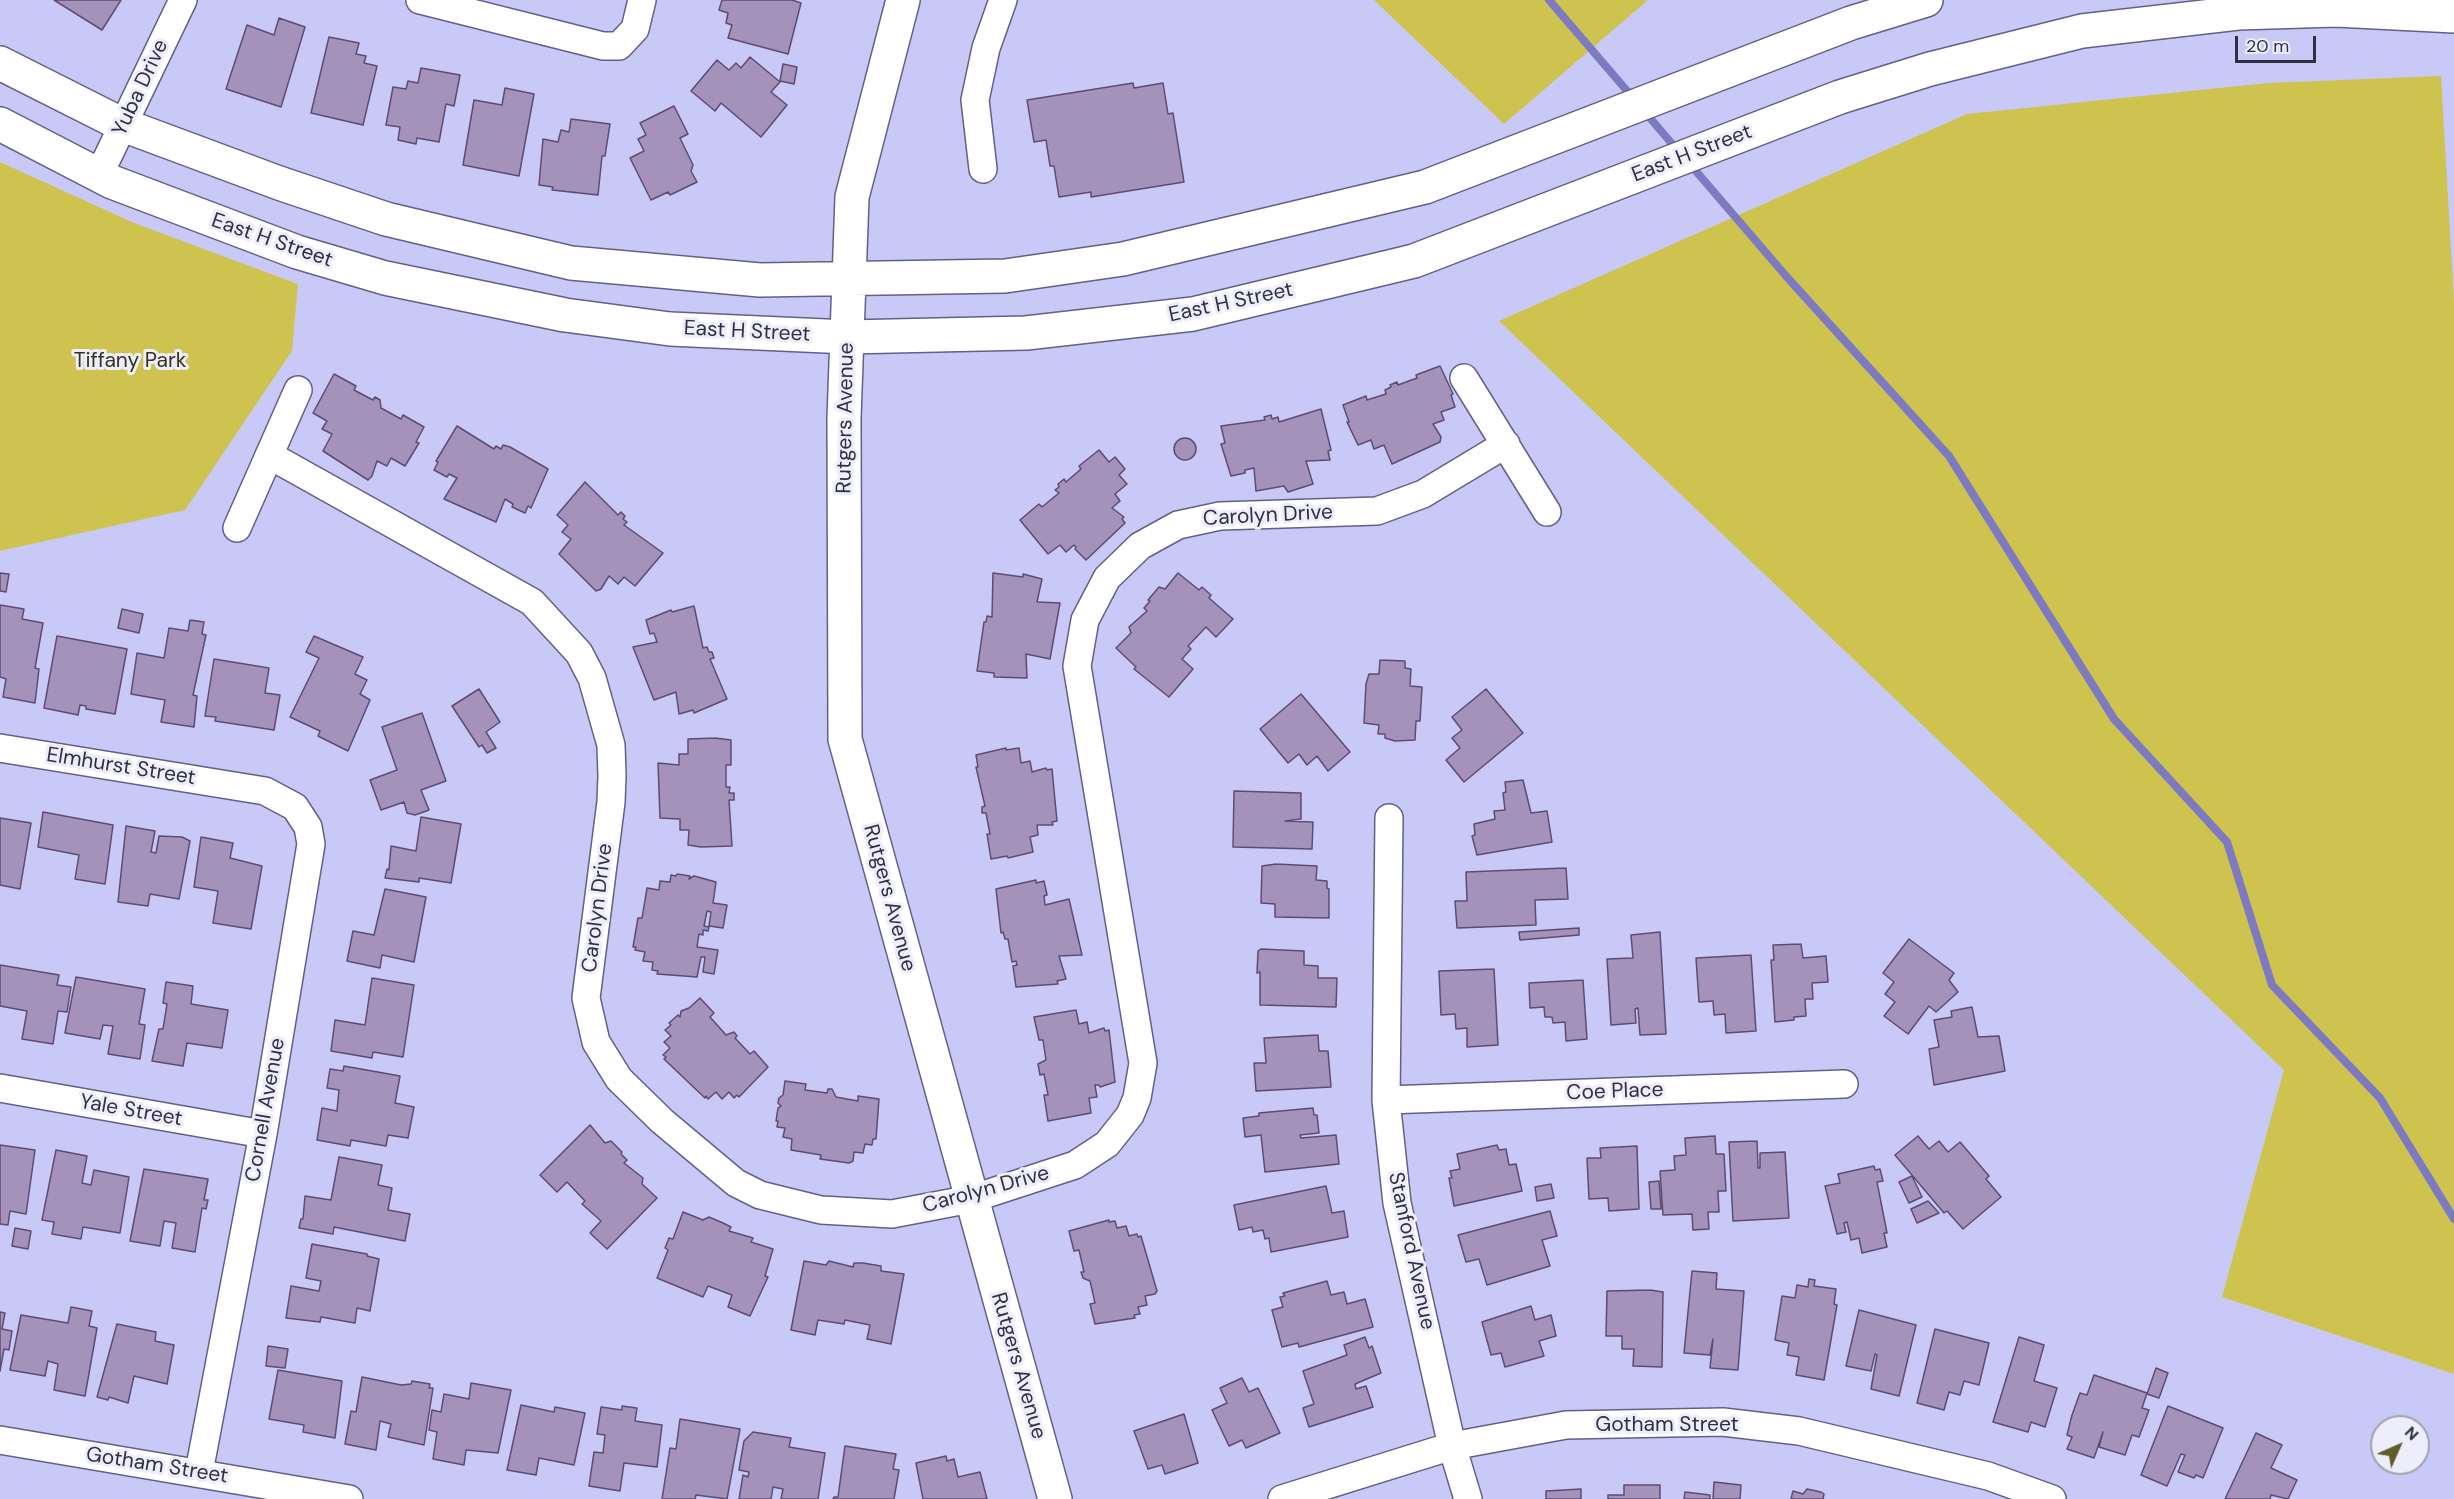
<!DOCTYPE html>
<html>
<head>
<meta charset="utf-8">
<style>
  body { margin:0 }
  #map { position:relative; width:2454px; height:1499px; overflow:hidden; background:#c8c9f6; font-family:"DM Sans",sans-serif }
  canvas { display:block }
  .north { position:absolute; left:2370px; top:1415px; width:60px; height:60px; box-sizing:border-box; background:#ededfb; border:2px solid #a1a1b1; border-radius:50%; rotate:45deg; font-size:16px; font-weight:700; line-height:24px; text-align:center; color:#303042 }
  .north::after { content:''; display:block; margin:auto; width:21px; height:27px; background:#615d29; clip-path:polygon(50% 0,100% 100%,50% 72%,0 100%) }
  .scale { position:absolute; left:2235px; top:36px; width:81px; height:27px; box-sizing:border-box; border:3px solid #303042; border-top:0; padding-left:8px; font-size:18px; line-height:21px; white-space:nowrap; color:#303042; -webkit-text-stroke:4px #ededfb; paint-order:stroke }
</style>
</head>
<body>
<div id="map">
<canvas width="2454" height="1499"></canvas>
<div class="north">N</div>
<div class="scale">20 m</div>
</div>
<script>
const context = document.querySelector('canvas').getContext('2d');
context.lineJoin = 'round';
function fillPath(path, color) { context.fillStyle = color; context.fill(path, 'evenodd'); }
const toPath = rows => new Path2D(rows.map(r => 'M' + r).join(''));
function trace(path, color, width, dash) { context.strokeStyle = color; context.lineWidth = width; context.lineCap = dash ? 'butt' : 'round'; context.setLineDash(dash || []); context.stroke(path); }
function write(font, color, halo, rows, align = 'center') {
  context.font = font + ' "DM Sans",sans-serif'; context.lineWidth = 6; context.setLineDash([]); context.textBaseline = 'middle'; context.strokeStyle = halo; context.fillStyle = color; for (const [text, x, y, turn = 0] of rows) {
    context.save(); context.translate(x, y); context.rotate((+turn || 0) * Math.PI / 180); context.textAlign = isNaN(turn) ? turn : align; if (halo) context.strokeText(text, 0, 0); context.fillText(text, 0, 0); context.restore();
  }
}
const green = toPath([
  [1374,0,1648,0,1504,124],
  [2441,76,2454,302,2454,1374,2222,1297,2284,1070,1499,321,1967,114,2268,83],
  [0,162,134,223,298,284,292,351,185,510,0,551]
]);
const stream = toPath([
  [1549,0,1628,92],
  [1650,118,1673,145],
  [1695,170,1786,276,1949,456,2114,719,2227,842,2272,985,2380,1098,2454,1219]
]);
const building = toPath([
  [54,0,121,0,102,30,54,0],
  [722,0,792,0,801,3,788,54,728,38,732,25,726,23,728,13,719,10,722,0],
  [279,18,305,27,281,107,226,89,247,25,274,35,279,18],
  [329,37,359,43,356,54,366,56,364,63,377,66,363,125,311,113,329,37],
  [750,57,780,82,771,92,787,105,761,137,721,103,715,111,691,91,717,60,729,70,736,63,741,68,750,57],
  [783,64,797,67,794,84,780,81,783,64],
  [421,68,460,75,454,106,446,104,439,142,417,138,416,144,398,140,400,127,386,125,393,87,406,89,408,81,418,83,421,68],
  [1133,83,1134,88,1163,83,1168,114,1173,113,1184,182,1091,197,1091,192,1059,197,1054,166,1050,166,1046,140,1034,142,1027,100,1133,83],
  [505,88,534,94,519,176,463,165,474,100,502,105,505,88],
  [674,106,688,134,680,138,693,165,691,171,697,182,670,195,668,192,651,200,630,158,644,151,638,139,646,135,640,123,674,106],
  [571,119,610,124,605,156,602,156,598,195,552,190,553,187,539,185,543,139,558,142,561,130,569,132,571,119],
  [1440,366,1453,394,1451,395,1455,407,1441,412,1444,420,1433,424,1441,437,1440,442,1392,464,1384,445,1374,449,1371,440,1358,445,1347,422,1349,422,1343,405,1366,396,1367,400,1386,394,1385,390,1391,387,1390,385,1397,382,1398,385,1417,378,1416,375,1440,366],
  [334,374,356,386,354,390,373,400,375,397,380,400,381,408,401,419,403,415,424,427,416,442,419,443,405,466,391,458,387,466,377,461,372,476,368,480,323,451,332,434,322,429,327,421,313,413,334,374],
  [1321,409,1331,450,1328,451,1330,460,1306,461,1313,484,1288,492,1284,486,1256,491,1254,468,1245,470,1245,473,1231,476,1221,444,1225,443,1221,426,1265,420,1264,417,1271,415,1272,419,1278,417,1279,422,1321,409],
  [457,426,494,449,496,446,501,449,503,445,510,447,548,469,531,508,528,506,525,513,512,507,513,504,505,499,496,522,444,499,457,478,449,474,447,477,434,470,438,462,436,461,457,426],
  '1174 449a11 11 0 1 1 22 0a11 11 0 1 1-22 0Z',
  [1099,450,1109,462,1115,457,1125,469,1119,475,1127,484,1115,494,1120,501,1112,508,1124,517,1122,519,1125,523,1086,560,1075,549,1076,547,1074,545,1066,552,1060,545,1048,554,1020,520,1039,504,1042,507,1059,493,1055,490,1059,487,1058,484,1064,479,1066,482,1081,469,1079,466,1099,450],
  [585,482,618,515,621,512,625,516,623,519,627,522,624,525,663,553,635,586,624,577,618,584,609,576,601,589,596,591,559,554,571,539,562,532,568,525,557,515,585,482],
  [0,573,9,574,6,592,0,591,0,573],
  [993,573,1023,577,1023,574,1042,579,1037,602,1060,603,1050,659,1026,654,1027,678,994,677,994,673,977,671,984,622,986,622,987,616,992,617,993,573],
  [1178,573,1199,590,1202,587,1211,595,1209,598,1233,619,1216,637,1206,627,1188,646,1191,649,1182,659,1193,669,1169,697,1134,669,1136,667,1116,648,1131,633,1129,627,1147,611,1144,608,1150,601,1148,600,1159,587,1165,589,1178,573],
  [0,605,24,609,22,619,43,623,35,668,39,669,35,703,3,697,6,679,0,677,0,605],
  [694,606,703,648,707,647,709,652,712,652,714,658,710,659,727,699,694,713,693,710,679,714,676,692,654,700,633,647,657,642,654,633,650,634,646,620,671,610,672,612,694,606],
  [122,609,143,614,139,633,118,628,122,609],
  [190,620,204,622,202,634,206,635,193,695,197,696,194,727,161,722,165,700,131,694,137,653,164,658,169,628,188,631,190,620],
  [57,636,127,649,115,714,86,709,86,706,80,705,78,715,44,708,57,636],
  [314,636,363,657,355,674,367,680,360,694,370,700,348,751,318,736,320,731,290,717,319,658,306,652,314,636],
  [214,659,269,668,265,693,280,695,274,730,215,721,216,717,205,716,214,659],
  [1380,660,1405,661,1405,668,1411,669,1410,686,1422,687,1420,721,1416,721,1415,740,1395,741,1385,738,1385,734,1378,734,1379,725,1364,723,1366,684,1369,674,1379,674,1380,660],
  [479,689,500,722,486,732,496,748,487,753,482,745,479,747,452,706,479,689],
  [1486,689,1523,733,1464,782,1446,760,1460,748,1452,738,1462,730,1452,717,1486,689],
  [1301,694,1350,752,1328,771,1317,756,1307,765,1299,754,1288,763,1260,729,1301,694],
  [422,713,446,781,421,790,429,810,415,815,407,813,404,802,381,810,370,780,397,770,382,727,422,713],
  [715,738,731,740,731,765,726,765,726,787,730,787,729,793,734,793,734,800,729,800,732,846,701,847,688,845,689,830,680,830,680,819,660,818,658,763,679,765,679,754,688,754,688,739,715,738],
  [1006,748,1006,750,1019,748,1021,763,1030,761,1032,772,1046,768,1047,770,1052,769,1057,821,1052,822,1053,825,1037,825,1038,835,1030,837,1033,852,1008,858,1007,856,991,859,987,834,990,834,986,813,982,813,982,807,985,806,976,767,978,767,976,755,1006,748],
  [1523,780,1531,813,1547,811,1552,842,1477,855,1472,836,1475,835,1474,824,1495,819,1494,811,1505,810,1503,793,1506,792,1505,782,1523,780],
  [1234,791,1301,793,1301,819,1285,821,1313,822,1312,849,1233,847,1234,791],
  [43,812,113,825,105,884,75,879,79,855,38,847,43,812],
  [421,817,461,824,451,883,419,878,419,882,385,878,387,869,389,870,391,846,416,851,421,817],
  [0,818,31,823,20,889,0,885,0,818],
  [126,826,155,831,151,852,156,853,159,836,182,837,190,841,179,899,150,894,148,906,118,902,126,826],
  [201,837,233,843,230,858,262,866,251,929,213,923,218,891,194,887,201,837],
  [1276,864,1317,866,1316,880,1327,881,1327,888,1329,889,1329,918,1275,917,1275,904,1261,903,1262,866,1276,864],
  [1566,868,1568,899,1535,900,1536,925,1457,928,1455,901,1467,901,1466,872,1566,868],
  [677,874,690,876,689,879,694,876,716,882,713,903,727,905,723,928,709,926,711,912,707,911,704,926,709,927,708,931,703,930,703,935,699,934,697,947,718,950,714,974,703,972,705,957,701,957,697,977,657,974,658,971,652,970,653,962,643,961,645,952,635,950,636,947,633,947,638,918,642,918,647,888,659,890,660,881,670,882,671,875,676,876,677,874],
  [1036,880,1036,883,1044,881,1047,895,1044,896,1045,905,1069,899,1082,955,1059,956,1066,979,1057,981,1058,984,1016,987,1013,966,1017,965,1016,961,1012,962,1008,939,1005,939,1003,932,1001,933,996,889,1036,880],
  [385,889,426,897,414,962,382,955,380,968,347,961,353,931,374,935,385,889],
  [1579,928,1579,935,1520,940,1519,932,1579,928],
  [1660,932,1666,1034,1640,1035,1638,1008,1635,1009,1636,1023,1611,1025,1607,959,1633,958,1631,935,1660,932],
  [1909,939,1954,973,1949,980,1958,992,1936,1012,1929,1006,1908,1034,1884,1016,1895,1002,1885,994,1894,982,1883,973,1909,939],
  [1801,944,1803,958,1826,956,1828,982,1812,983,1813,999,1805,999,1806,1016,1794,1017,1794,1020,1775,1022,1771,960,1774,960,1773,945,1801,944],
  [1261,949,1304,951,1304,965,1318,966,1318,978,1337,978,1336,1007,1260,1005,1260,972,1257,973,1258,951,1261,949],
  [1751,955,1756,1031,1726,1033,1725,1014,1714,1015,1713,1001,1699,1002,1696,958,1751,955],
  [0,965,59,975,57,985,71,987,67,1012,58,1011,53,1044,22,1039,27,1011,0,1006,0,965],
  [1494,969,1498,1045,1467,1047,1467,1028,1456,1029,1455,1014,1441,1015,1439,971,1494,969],
  [76,977,145,989,139,1024,145,1025,140,1059,108,1054,113,1026,103,1025,100,1039,65,1033,76,977],
  [372,978,414,985,403,1057,373,1052,372,1058,331,1051,335,1020,365,1025,372,978],
  [1583,980,1587,1039,1566,1041,1565,1022,1553,1023,1552,1017,1545,1017,1544,1007,1530,1008,1529,983,1583,980],
  [166,982,193,986,191,1004,228,1010,222,1048,187,1043,183,1066,152,1061,159,1029,163,1029,167,1004,163,1003,166,982],
  [700,998,714,1013,710,1017,726,1035,734,1032,737,1036,735,1038,750,1054,754,1051,768,1067,739,1097,737,1095,734,1098,729,1092,722,1099,716,1092,708,1099,706,1096,705,1098,664,1059,666,1057,663,1055,670,1048,664,1042,671,1036,665,1030,671,1025,669,1023,678,1015,680,1017,681,1011,689,1008,700,998],
  [1972,1007,1978,1037,1999,1036,2005,1071,1934,1085,1929,1049,1939,1047,1934,1020,1952,1017,1951,1011,1972,1007],
  [1076,1010,1079,1024,1087,1022,1089,1033,1104,1028,1105,1031,1109,1030,1115,1082,1100,1087,1099,1085,1095,1085,1097,1097,1089,1098,1091,1113,1048,1121,1044,1095,1048,1095,1044,1074,1040,1075,1038,1064,1046,1060,1043,1040,1039,1040,1034,1017,1076,1010],
  [1318,1035,1319,1051,1328,1051,1331,1087,1256,1091,1254,1063,1266,1063,1264,1038,1318,1035],
  [344,1066,400,1076,395,1103,414,1107,408,1138,388,1135,386,1146,351,1140,350,1146,317,1140,322,1108,337,1111,339,1090,327,1088,330,1069,343,1071,344,1066],
  [785,1081,806,1084,805,1090,827,1093,828,1089,832,1089,836,1097,858,1101,858,1096,879,1099,876,1139,873,1139,872,1145,865,1144,863,1153,854,1152,853,1161,849,1163,820,1159,821,1155,791,1150,792,1139,783,1137,785,1128,777,1127,778,1121,776,1121,778,1108,781,1106,778,1103,779,1098,783,1095,785,1081],
  [1313,1108,1314,1115,1317,1115,1319,1133,1300,1135,1301,1138,1336,1135,1339,1164,1265,1172,1261,1135,1245,1137,1243,1118,1259,1116,1259,1113,1313,1108],
  [590,1125,605,1143,611,1141,622,1152,621,1154,627,1160,624,1163,643,1178,642,1184,657,1198,607,1249,590,1233,601,1221,582,1204,585,1201,567,1182,557,1192,540,1175,590,1125],
  [1715,1136,1716,1154,1724,1154,1726,1191,1718,1191,1719,1212,1708,1212,1709,1229,1693,1230,1692,1214,1663,1215,1660,1171,1675,1170,1674,1156,1686,1155,1685,1138,1715,1136],
  [1918,1136,1929,1149,1939,1141,1948,1152,1960,1142,1989,1176,1986,1179,2001,1197,1963,1229,1947,1211,1944,1213,1895,1155,1918,1136],
  [1757,1141,1758,1168,1760,1168,1760,1153,1785,1152,1789,1218,1733,1221,1729,1142,1757,1141],
  [0,1145,35,1150,26,1214,10,1211,8,1225,0,1224,0,1145],
  [1497,1145,1499,1150,1506,1149,1509,1165,1516,1164,1522,1191,1454,1206,1449,1178,1452,1178,1450,1171,1460,1169,1457,1154,1497,1145],
  [1637,1146,1639,1209,1609,1211,1608,1198,1589,1199,1587,1158,1601,1158,1600,1148,1637,1146],
  [56,1150,87,1156,82,1183,91,1185,94,1170,129,1177,120,1233,83,1227,81,1239,52,1234,54,1222,42,1220,56,1150],
  [339,1157,382,1165,378,1185,392,1188,388,1210,410,1214,405,1241,334,1227,333,1234,299,1228,301,1219,303,1219,305,1196,331,1200,339,1157],
  [1874,1166,1875,1170,1880,1169,1883,1181,1877,1182,1887,1233,1884,1233,1887,1247,1862,1253,1859,1238,1851,1240,1847,1222,1844,1223,1846,1232,1837,1234,1825,1186,1840,1183,1838,1174,1874,1166],
  [144,1169,208,1179,204,1200,208,1200,206,1209,202,1208,195,1252,172,1248,176,1223,164,1221,160,1246,130,1241,144,1169],
  [1912,1176,1922,1197,1909,1203,1899,1182,1912,1176],
  [1659,1181,1661,1209,1651,1209,1649,1182,1659,1181],
  [1551,1184,1554,1198,1537,1201,1535,1187,1551,1184],
  [1326,1186,1332,1213,1344,1211,1348,1237,1271,1252,1269,1238,1265,1239,1263,1230,1253,1232,1252,1227,1239,1230,1234,1205,1326,1186],
  [1928,1201,1939,1213,1917,1223,1911,1209,1928,1201],
  [1550,1211,1557,1236,1542,1240,1550,1266,1487,1285,1479,1259,1466,1262,1458,1235,1550,1211],
  [683,1212,703,1220,709,1217,723,1223,731,1227,729,1231,753,1238,751,1242,773,1249,765,1276,768,1277,750,1316,728,1307,732,1295,708,1286,703,1297,657,1278,668,1250,665,1248,669,1238,673,1239,683,1212],
  [1109,1220,1109,1222,1115,1221,1117,1228,1126,1226,1129,1236,1137,1234,1138,1237,1141,1236,1157,1291,1155,1294,1145,1296,1147,1305,1138,1307,1140,1314,1134,1315,1135,1318,1095,1324,1090,1304,1095,1303,1090,1281,1083,1278,1081,1272,1084,1272,1079,1250,1074,1251,1069,1231,1109,1220],
  [15,1228,31,1231,28,1249,12,1246,15,1228],
  [312,1244,367,1254,367,1256,379,1259,370,1311,357,1308,355,1323,321,1317,320,1322,286,1318,291,1286,319,1291,321,1281,306,1278,312,1244],
  [804,1261,826,1265,829,1261,853,1267,854,1263,863,1263,881,1266,881,1271,904,1274,891,1344,867,1339,870,1325,845,1320,844,1324,818,1320,815,1335,791,1330,804,1261],
  [1692,1271,1717,1273,1716,1289,1744,1291,1738,1370,1710,1368,1713,1339,1710,1355,1684,1353,1692,1271],
  [1809,1279,1815,1280,1814,1286,1836,1289,1834,1304,1837,1305,1824,1380,1796,1375,1799,1357,1787,1355,1789,1343,1775,1340,1782,1296,1795,1298,1797,1285,1808,1287,1809,1279],
  [1327,1281,1331,1295,1344,1292,1347,1304,1365,1299,1373,1327,1299,1347,1298,1343,1282,1347,1272,1310,1283,1307,1280,1297,1285,1296,1283,1293,1327,1281],
  [1650,1290,1663,1292,1662,1367,1633,1366,1634,1349,1622,1349,1622,1336,1606,1336,1607,1291,1650,1290],
  [1531,1306,1535,1320,1551,1315,1556,1336,1539,1341,1544,1356,1505,1367,1501,1353,1491,1355,1482,1322,1531,1306],
  [71,1307,92,1311,89,1326,97,1328,85,1396,54,1390,58,1364,48,1361,45,1376,10,1370,21,1315,68,1323,71,1307],
  [1859,1310,1916,1325,1899,1396,1871,1389,1877,1355,1875,1354,1871,1371,1846,1366,1859,1310],
  [0,1312,5,1313,2,1329,12,1331,9,1350,4,1349,0,1371,0,1312],
  [117,1324,156,1332,155,1341,174,1345,167,1384,134,1376,128,1403,109,1397,108,1400,97,1397,117,1324],
  [1935,1329,1989,1343,1979,1385,1964,1381,1960,1395,1949,1392,1944,1410,1917,1403,1935,1329],
  [1365,1337,1369,1348,1372,1346,1381,1373,1355,1384,1356,1389,1366,1386,1373,1407,1309,1427,1303,1408,1314,1404,1303,1371,1347,1355,1344,1345,1365,1337],
  [2019,1337,2044,1345,2034,1381,2057,1388,2045,1427,2031,1422,2028,1432,1993,1422,2019,1337],
  [268,1346,288,1349,285,1368,266,1366,268,1346],
  [2156,1368,2168,1373,2159,1398,2147,1394,2156,1368],
  [278,1370,342,1381,335,1438,303,1432,304,1425,269,1419,278,1370],
  [2094,1375,2147,1393,2142,1408,2149,1410,2139,1437,2132,1435,2125,1455,2099,1447,2103,1432,2094,1458,2067,1449,2072,1437,2067,1435,2072,1415,2080,1393,2087,1395,2094,1375],
  [362,1377,401,1385,411,1384,412,1381,430,1384,429,1388,433,1388,424,1445,388,1437,391,1424,380,1421,376,1450,345,1444,351,1411,356,1412,362,1377],
  [1242,1378,1249,1392,1258,1388,1280,1433,1246,1448,1242,1440,1229,1446,1212,1410,1227,1403,1220,1388,1242,1378],
  [471,1383,511,1390,498,1453,466,1450,464,1465,433,1459,437,1432,429,1430,432,1410,441,1412,444,1394,469,1399,471,1383],
  [521,1405,554,1412,555,1407,585,1413,574,1465,539,1458,536,1475,507,1470,521,1405],
  [622,1406,637,1408,635,1421,662,1425,657,1467,624,1463,620,1491,589,1486,594,1452,603,1453,605,1435,597,1434,601,1407,622,1410,622,1406],
  [2168,1406,2223,1428,2203,1478,2196,1475,2194,1478,2178,1472,2185,1455,2181,1454,2167,1486,2141,1475,2168,1406],
  [1184,1414,1198,1463,1165,1474,1162,1465,1148,1469,1134,1431,1184,1414],
  [680,1419,740,1429,727,1499,696,1495,695,1499,662,1499,670,1448,676,1449,680,1419],
  [753,1432,791,1438,789,1447,825,1453,818,1499,781,1499,783,1489,773,1487,771,1499,739,1499,743,1475,748,1477,749,1472,739,1470,744,1441,753,1432],
  [2256,1433,2282,1445,2271,1468,2297,1480,2288,1499,2271,1495,2270,1499,2225,1499,2256,1433],
  [845,1446,896,1454,893,1469,899,1470,894,1499,833,1499,834,1497,838,1497,845,1446],
  [946,1456,947,1461,954,1459,958,1477,980,1472,987,1499,923,1499,916,1463,946,1456],
  [1714,1482,1741,1485,1740,1499,1713,1499,1714,1482],
  [1624,1485,1660,1485,1660,1499,1608,1499,1608,1495,1624,1495,1624,1485],
  [1581,1489,1581,1499,1546,1499,1546,1491,1581,1489],
  [1807,1489,1821,1492,1824,1494,1823,1499,1791,1499,1793,1491,1803,1494,1807,1489],
  [1685,1492,1710,1495,1710,1499,1684,1499,1685,1492]
]);
const minor = toPath([
  [420,0,603,46,619,46,635,29,642,0],
  [983,169,975,100,986,48,1003,0],
  [99,175,183,0],
  [1464,378,1547,512],
  [269,455,532,602,579,653,592,678,611,745,612,776,611,802,586,998,596,1042,619,1079,662,1121,736,1183,760,1195,821,1210,892,1214,971,1199,1075,1165,1107,1144,1130,1115,1137,1098,1143,1063,1077,666,1085,620,1107,578,1140,546,1178,525,1220,516,1377,511,1423,494,1506,444],
  [237,528,298,390],
  [0,748,265,791,295,807,308,827,311,844,263,1134,199,1472],
  [1389,818,1386,1100,1397,1203,1452,1446,1468,1499],
  [0,1088,263,1134],
  [1386,1100,1844,1084],
  [0,1440,349,1499],
  [1282,1499,1452,1446,1566,1425,1723,1422,1799,1431,1988,1476,2052,1499]
]);
const major = toPath([
  [903,0,852,197,844,418,845,739,1055,1499],
  [0,63,123,125,279,183,386,219,571,263,760,280,1005,276,1123,259,1425,187,1851,23,1926,0],
  [0,124,112,182,297,252,385,278,565,315,670,329,848,337,1026,333,1193,314,1414,261,1840,97,1930,69,2082,31,2238,13,2336,10,2454,16]
]);
const streetNames = [
  ["Yuba Drive",141,88,-65],
  ["East H Street",1692,154,-21],
  ["East H Street",272,241,19],
  ["East H Street",1231,303,-12],
  ["East H Street",747,332,3],
  ["Rutgers Avenue",846,418,-89],
  ["Carolyn Drive",1268,516,-3],
  ["Elmhurst Street",121,767,9],
  ["Rutgers Avenue",889,898,75],
  ["Carolyn Drive",598,908,-83],
  ["Coe Place",1615,1092,-2],
  ["Cornell Avenue",266,1110,-80],
  ["Yale Street",131,1111,10],
  ["Carolyn Drive",986,1190,-15],
  ["Stanford Avenue",1411,1251,78],
  ["Rutgers Avenue",1018,1366,74],
  ["Gotham Street",1667,1425],
  ["Gotham Street",157,1466,9]
];
const parkNames = [
  ["Tiffany Park",130,361]
];
fillPath(green, '#cdc34e');
trace(stream, '#7e7ac1', 8);
fillPath(building, '#a492bb');
trace(building, '#5d4c72', 1.5);
trace(minor, '#606088', 30);
trace(major, '#606088', 36);
trace(minor, '#fff', 27);
trace(major, '#fff', 33);
write('21px', '#303042', '#ededfb', streetNames);
write('21px', '#35331a', '#ededfb', parkNames);
</script>
</body>
</html>
